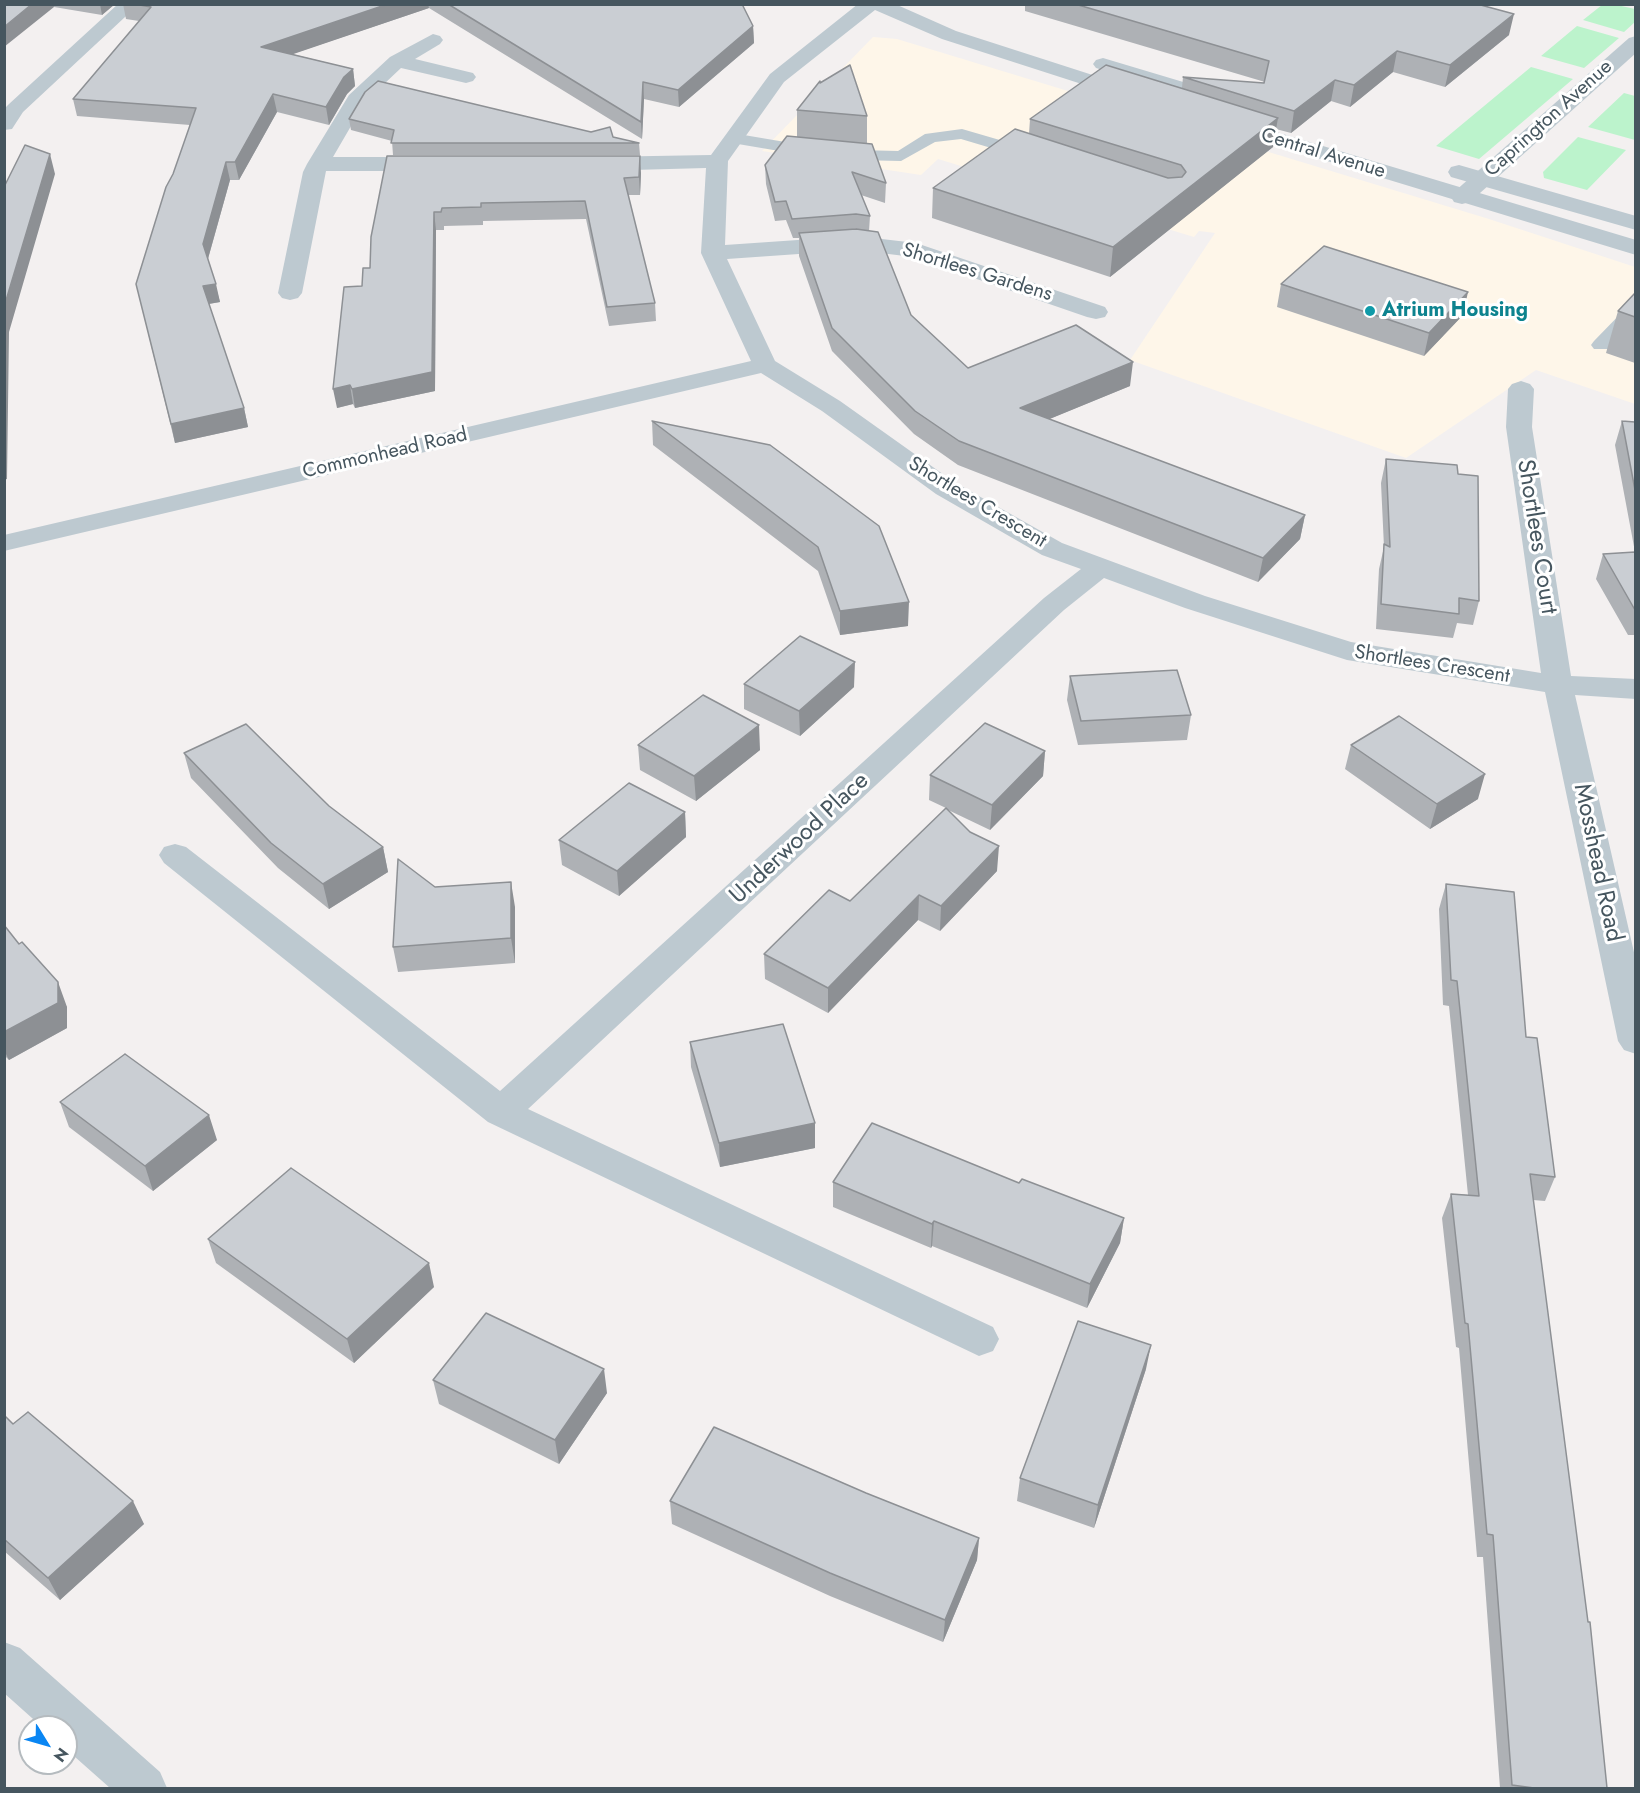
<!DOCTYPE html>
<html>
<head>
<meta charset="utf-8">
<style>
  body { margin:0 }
  #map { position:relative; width:1640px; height:1793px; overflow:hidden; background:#f3f0f0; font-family:Jost,sans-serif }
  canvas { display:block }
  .frame { position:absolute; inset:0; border:6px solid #46565f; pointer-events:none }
  .north { position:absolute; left:18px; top:1715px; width:60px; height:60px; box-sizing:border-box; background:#fff; border:2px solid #b5bbbf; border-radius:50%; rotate:127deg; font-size:16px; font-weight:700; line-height:24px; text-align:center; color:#46565f }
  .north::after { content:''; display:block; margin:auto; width:21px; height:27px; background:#0a86f3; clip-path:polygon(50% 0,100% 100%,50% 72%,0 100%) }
</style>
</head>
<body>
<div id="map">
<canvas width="1640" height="1793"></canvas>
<div class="frame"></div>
<div class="north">N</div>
</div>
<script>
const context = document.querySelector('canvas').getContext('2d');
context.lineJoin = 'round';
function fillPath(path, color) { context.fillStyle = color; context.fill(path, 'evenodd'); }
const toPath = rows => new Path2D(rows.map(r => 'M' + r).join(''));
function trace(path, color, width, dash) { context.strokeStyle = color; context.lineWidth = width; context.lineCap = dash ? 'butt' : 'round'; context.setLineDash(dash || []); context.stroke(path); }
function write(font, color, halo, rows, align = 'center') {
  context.font = font + ' Jost,sans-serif'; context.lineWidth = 6; context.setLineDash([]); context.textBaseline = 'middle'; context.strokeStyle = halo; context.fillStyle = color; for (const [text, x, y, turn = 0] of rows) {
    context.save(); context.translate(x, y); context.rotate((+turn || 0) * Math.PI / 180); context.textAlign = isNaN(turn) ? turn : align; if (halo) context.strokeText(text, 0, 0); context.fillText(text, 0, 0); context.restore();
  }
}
const commercial = toPath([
  [873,37,897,39,1489,219,1635,267,1635,404,1536,370,1406,458,1130,360,1215,233,1199,231,1194,237,938,159,921,175,762,151]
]);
const green = toPath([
  [1602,5,1617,5,1635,9,1635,22,1624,32,1583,20],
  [1577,26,1619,38,1584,68,1541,56],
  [1531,67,1573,79,1479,159,1436,146],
  [1624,93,1635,96,1635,140,1588,127],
  [1578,137,1626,150,1587,190,1544,178,1543,172]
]);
const service = toPath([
  [962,129,1034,150,1036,154,1028,159,961,139,935,142,901,161,856,160,797,154,732,143,724,138,732,133,797,144,856,150,898,151,925,134,962,129],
  [1636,304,1636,320,1608,349,1594,349,1591,345,1594,341,1629,305,1636,304]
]);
const minor = toPath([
  [118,4,139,4,23,112,12,129,4,130,4,109,9,104,118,4],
  [858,4,895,4,956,31,1136,89,1139,93,1136,97,1129,99,1122,97,942,39,875,10,784,82,728,161,725,245,856,236,916,243,1105,307,1108,312,1105,317,1096,319,1087,317,913,257,856,250,727,259,775,361,840,401,954,482,1062,543,1205,596,1351,642,1541,673,1506,427,1508,389,1512,384,1521,381,1530,384,1534,389,1532,427,1571,676,1636,679,1636,699,1575,695,1636,961,1636,1054,1624,1050,1618,1041,1545,692,1347,660,1185,608,1104,578,1064,610,528,1109,993,1327,999,1339,993,1351,979,1356,488,1122,164,863,159,855,164,847,175,844,186,847,500,1091,1044,598,1081,569,1042,555,936,494,822,411,761,373,4,551,4,535,751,361,701,253,706,168,596,171,588,169,585,164,588,159,596,157,711,155,770,74,858,4],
  [433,34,440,36,443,40,440,44,415,59,473,73,476,77,473,81,466,83,401,68,365,102,333,157,430,157,438,159,441,164,438,169,430,171,326,171,302,293,298,298,290,300,282,298,278,293,303,172,307,164,349,95,390,57,433,34],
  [1103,58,1230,96,1233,100,1230,104,1223,106,1096,68,1093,64,1096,60,1103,58],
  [1233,119,1636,240,1636,255,1225,130,1222,125,1225,120,1233,119],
  [1459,165,1636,216,1636,230,1451,177,1448,172,1451,167,1459,165],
  [4,1642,20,1648,160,1772,167,1788,110,1788,66,1749,66,1727,42,1727,4,1693,4,1642]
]);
const tertiary = toPath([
  [1636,36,1636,53,1470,202,1462,204,1454,202,1451,197,1454,192,1629,38,1636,36]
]);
const wall = toPath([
  [4,4,115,4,102,15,54,7],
  [123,4,742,4,753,26,754,43,679,107,644,99,642,139,429,8,292,54,353,69,355,86,347,94,329,125,277,112,239,180,230,180,208,259,220,302,209,304,244,408,248,427,175,443,136,284,190,125,77,116,73,99,139,21,126,19],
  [1025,4,1477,4,1509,35,1445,87,1393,72,1350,107,1331,101,1291,133,1276,129,1273,147,1110,277,932,218,933,188,1029,134,1030,119,1182,88,1183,77,1264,83,1265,82,1025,11],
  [820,83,867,116,867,143,886,183,885,203,861,195,870,216,869,231,911,315,968,368,1130,386,1049,419,1305,515,1300,539,1258,582,958,465,914,434,832,351,799,256,799,238,793,238,786,220,775,221,766,184,765,165,797,137,797,110],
  [349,119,613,137,639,143,640,155,393,155,392,141,351,130],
  [387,156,641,173,640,195,628,195,655,303,656,321,609,326,586,219,483,221,483,225,444,226,444,230,436,230,435,391,355,408,353,404,337,408,362,286,370,268],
  [1281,284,1463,315,1424,356,1277,307],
  [1635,293,1635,363,1606,353,1618,311],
  [652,421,770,445,908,626,840,635,818,571,653,445],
  [1622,421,1635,422,1635,635,1628,635,1596,579,1603,554,1635,552,1615,445],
  [1386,459,1458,474,1479,601,1473,625,1457,623,1453,638,1376,629,1379,569,1384,547,1381,483],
  [1070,676,1191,715,1187,740,1078,745,1067,700],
  [744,684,854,687,800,736,744,709],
  [638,745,760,750,696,801,640,770],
  [1351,745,1478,799,1430,829,1345,769],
  [1045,751,1043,776,990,830,946,809,997,871,940,931,918,920,828,1013,765,979,764,954,850,901,946,808,929,800,930,775],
  [184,753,329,806,383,847,388,872,329,909,278,868,191,778],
  [685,812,686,837,619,896,562,865,559,840],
  [1446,884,1526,1037,1555,1177,1545,1201,1533,1200,1607,1788,1500,1788,1483,1557,1477,1557,1459,1348,1456,1347,1442,1218,1451,1194,1468,1195,1449,1006,1443,1005,1439,909],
  [435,887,515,907,515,963,398,972,393,947],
  [4,925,67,1007,67,1028,9,1060,4,1055],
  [690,1042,815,1123,815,1148,720,1167,691,1067],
  [60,1102,217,1140,153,1191,69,1127],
  [833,1182,1019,1183,1124,1218,1120,1243,1087,1308,932,1246,931,1248,833,1207],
  [208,1239,434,1287,354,1363,216,1263],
  [1146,1369,1094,1528,1017,1501,1020,1478],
  [433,1380,607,1393,559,1464,439,1404],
  [4,1415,13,1424,144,1524,60,1600,4,1551],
  [866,1493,979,1538,977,1560,943,1642,830,1596,672,1524,670,1501]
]);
const shadedWall = toPath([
  [32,4,53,4,54,7,4,47,4,27],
  [100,4,115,4,102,15],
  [388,4,428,4,429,8,264,64,261,47],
  [1514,14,1509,35,1445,87,1450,65],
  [753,26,754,43,679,107,678,90],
  [1397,51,1393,72,1350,107,1354,85],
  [353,69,355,86,347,94,329,125,326,107,344,77],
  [1335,80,1331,101,1291,133,1294,111],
  [643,82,644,99,642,139,641,122],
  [273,94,277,112,239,180,235,162],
  [1278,118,1273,147,1110,277,1113,247],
  [50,154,55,174,9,332,7,479,4,480,4,307],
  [640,156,641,173,640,195,639,177],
  [226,162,230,180,207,262,203,244],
  [434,212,436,230,435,391,355,408,352,389],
  [216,284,220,302,208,304,203,286],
  [1468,292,1463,315,1424,356,1429,333],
  [1133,362,1130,386,1018,432,1020,408],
  [350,385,353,404,337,408,333,389],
  [244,408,248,427,175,443,171,424],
  [1305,515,1300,539,1258,582,1263,558],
  [909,602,908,626,840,635,840,611],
  [855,662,854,687,800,736,799,711],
  [759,725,760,750,696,801,694,776],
  [1045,751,1043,776,990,830,992,805],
  [1485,774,1478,799,1430,829,1437,804],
  [685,812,686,837,619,896,617,871],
  [999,846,997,871,940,931,941,906],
  [383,847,388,872,329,909,323,884],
  [511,882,515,907,515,963,511,938],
  [919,895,918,920,828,1013,828,988],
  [58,982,67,1007,67,1028,9,1060,4,1050,4,1032],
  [209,1115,217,1140,153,1191,145,1166],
  [815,1123,815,1148,720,1167,719,1143],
  [1124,1218,1120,1243,1087,1308,1090,1284],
  [934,1221,932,1246,931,1248,932,1224],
  [429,1263,434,1287,354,1363,347,1339],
  [1151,1345,1146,1369,1094,1528,1098,1505],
  [604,1369,607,1393,559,1464,555,1440],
  [133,1501,144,1524,60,1600,48,1578],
  [979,1538,977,1560,943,1642,945,1620]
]);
const building = toPath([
  [4,4,32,4,4,27,4,4],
  [134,4,388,4,261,47,353,69,344,77,326,107,273,94,235,162,226,162,203,244,216,284,203,286,244,408,171,424,136,284,166,187,173,174,196,108,73,99,151,7,134,4],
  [448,4,742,4,753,26,678,90,643,82,641,122,448,4],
  [1075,4,1477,4,1514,14,1450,65,1397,51,1354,85,1335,80,1294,111,1183,77,1264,83,1269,61,1075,4],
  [850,65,867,116,797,110,820,81,820,83,850,65],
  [1106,65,1278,118,1113,247,933,188,1015,129,1168,178,1182,177,1186,172,1181,165,1030,119,1106,65],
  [378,81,591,132,610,127,613,137,639,143,391,143,394,130,349,119,365,92,378,81],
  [787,136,872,144,886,183,852,172,870,216,856,214,792,219,786,201,775,202,765,165,787,136],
  [25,145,50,154,4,307,4,187,25,145],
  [387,156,640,156,639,177,624,178,655,303,607,307,585,201,481,203,481,207,442,208,441,212,434,212,432,372,352,389,350,385,333,389,344,287,362,286,363,268,370,268,371,237,387,156],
  [856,229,878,232,911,315,968,368,1076,325,1133,362,1020,408,1305,515,1263,558,959,441,915,411,832,328,799,233,856,229],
  [1324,246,1468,292,1429,333,1281,284,1324,246],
  [1635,293,1635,317,1618,311,1635,293],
  [652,421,770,445,879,526,909,602,840,611,818,547,652,421],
  [1622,421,1635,422,1635,490,1622,421],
  [1386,459,1457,465,1458,474,1478,476,1479,601,1459,598,1459,614,1381,604,1384,544,1390,547,1386,459],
  [1635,552,1635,610,1603,554,1635,552],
  [800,636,855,662,799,711,744,684,800,636],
  [1177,670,1191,715,1081,721,1070,676,1177,670],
  [703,695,759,725,694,776,638,745,703,695],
  [1399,716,1485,774,1437,804,1351,745,1399,716],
  [985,723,1045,751,992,805,930,775,985,723],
  [246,724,329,806,383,847,323,884,271,843,184,753,246,724],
  [629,783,685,812,617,871,559,840,629,783],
  [946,808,970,832,999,846,941,906,919,895,828,988,764,954,829,890,850,901,946,808],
  [398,859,435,887,511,882,511,938,393,947,398,859],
  [1446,884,1514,892,1526,1037,1537,1038,1555,1177,1530,1174,1588,1622,1590,1622,1607,1788,1534,1788,1512,1785,1493,1535,1487,1534,1468,1324,1465,1323,1451,1194,1479,1196,1457,981,1451,980,1446,884],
  [4,925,19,944,22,942,58,982,58,1003,4,1032,4,925],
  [783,1024,815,1123,719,1143,690,1042,783,1024],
  [125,1054,209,1115,145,1166,60,1102,125,1054],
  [872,1123,1019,1183,1022,1179,1124,1218,1090,1284,934,1221,932,1224,833,1182,872,1123],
  [291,1168,429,1263,347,1339,208,1239,291,1168],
  [486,1313,604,1369,555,1440,433,1380,486,1313],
  [1078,1321,1151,1345,1098,1505,1020,1478,1078,1321],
  [28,1412,133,1501,48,1578,4,1539,4,1415,13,1424,28,1412],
  [714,1427,866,1493,979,1538,945,1620,830,1573,670,1501,714,1427]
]);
const markers = [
  [1370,311,6,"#0f9aa8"]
];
const farStreetnames = [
  ["Caprington Avenue",1549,119,-42],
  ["Central Avenue",1323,154,17],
  ["Shortlees Gardens",977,273,17],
  ["Commonhead Road",385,454,-13],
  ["Shortlees Crescent",977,503,31],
  ["Shortlees Crescent",1432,665,9]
];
const farCulturenames = [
  ["Atrium Housing",1382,311]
];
const streetNames = [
  ["Shortlees Court",1536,537,81],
  ["Underwood Place",800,839,-43],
  ["Mosshead Road",1597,863,78]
];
fillPath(commercial, '#fef6e9');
fillPath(green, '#bcf3cc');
fillPath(service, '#bdc9d0');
fillPath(minor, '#bdc9d0');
fillPath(tertiary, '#bdc9d0');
fillPath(wall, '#aeb1b5');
fillPath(shadedWall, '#8d9094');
fillPath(building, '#caced3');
trace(building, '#8d9094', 1.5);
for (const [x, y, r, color] of markers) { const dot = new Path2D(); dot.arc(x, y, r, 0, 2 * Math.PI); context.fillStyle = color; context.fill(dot); trace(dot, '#fff', 2); }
write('20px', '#46565f', '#fff', farStreetnames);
write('bold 20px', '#0d838f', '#fff', farCulturenames, 'left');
write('24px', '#46565f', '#fff', streetNames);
</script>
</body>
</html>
